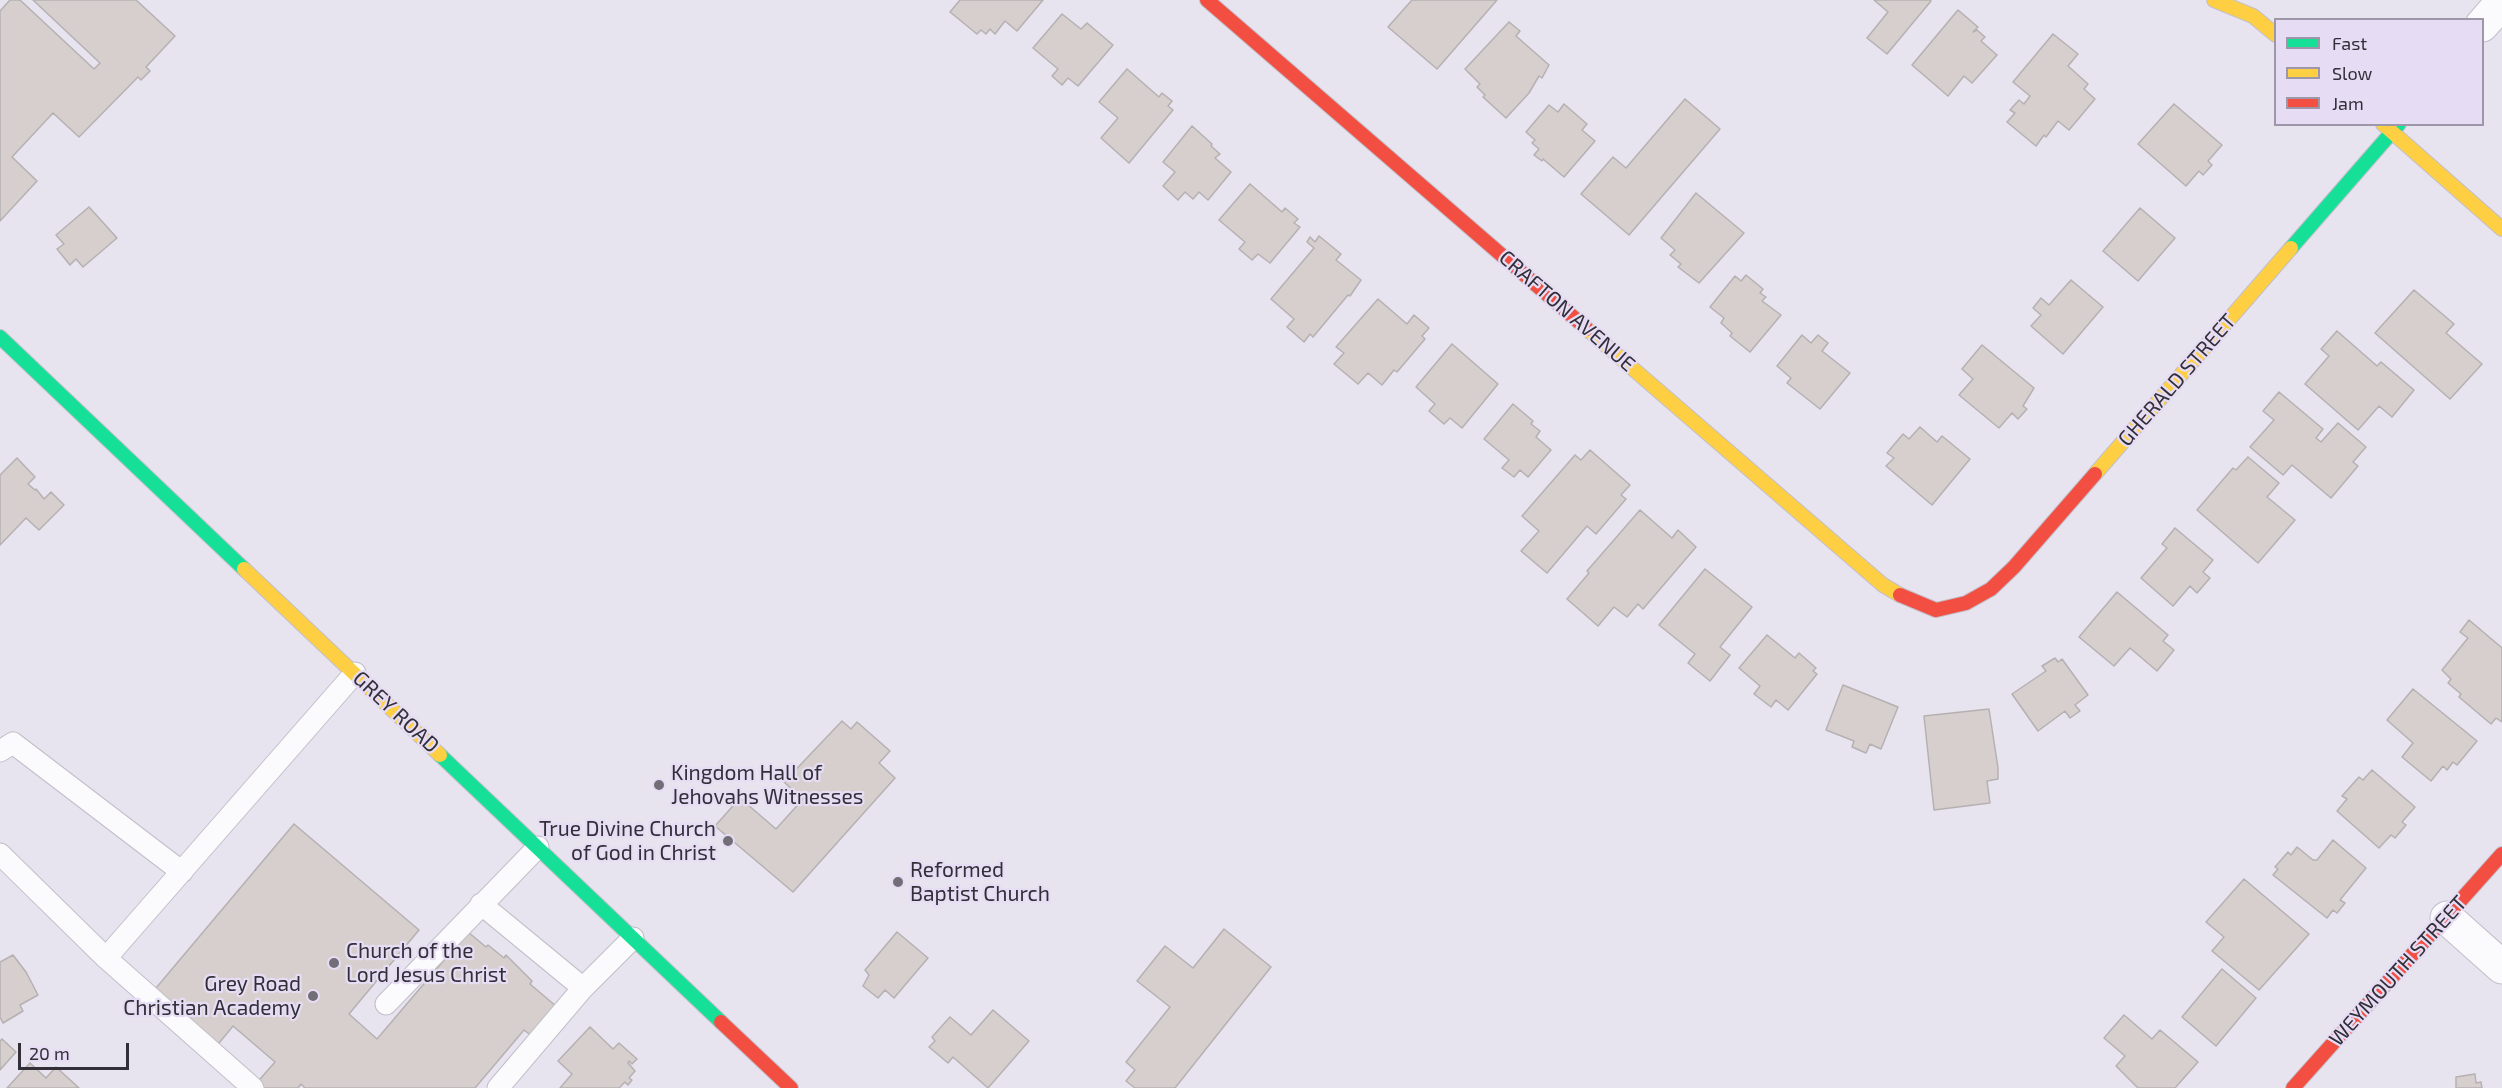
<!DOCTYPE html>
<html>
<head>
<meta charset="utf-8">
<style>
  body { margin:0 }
  #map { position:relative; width:2502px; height:1088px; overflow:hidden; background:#e7e3ef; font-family:"Exo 2",sans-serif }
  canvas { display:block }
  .legend { position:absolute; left:2274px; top:18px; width:210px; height:108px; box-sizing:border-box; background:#e6ddf5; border:2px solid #9e97a9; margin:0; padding:8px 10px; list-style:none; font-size:18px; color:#322f38 }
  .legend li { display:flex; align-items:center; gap:12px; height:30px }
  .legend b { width:30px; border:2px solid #9e97a9 }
  .scale { position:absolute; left:18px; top:1043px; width:111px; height:27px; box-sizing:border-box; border:3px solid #322f38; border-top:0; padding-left:8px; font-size:18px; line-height:21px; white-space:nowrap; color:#322f38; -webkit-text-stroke:4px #e6ddf5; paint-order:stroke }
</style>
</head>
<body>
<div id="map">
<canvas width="2502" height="1088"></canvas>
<ul class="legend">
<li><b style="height:8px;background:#16e098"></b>Fast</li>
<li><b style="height:8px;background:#ffcf43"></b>Slow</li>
<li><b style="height:8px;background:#f24e42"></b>Jam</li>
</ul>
<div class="scale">20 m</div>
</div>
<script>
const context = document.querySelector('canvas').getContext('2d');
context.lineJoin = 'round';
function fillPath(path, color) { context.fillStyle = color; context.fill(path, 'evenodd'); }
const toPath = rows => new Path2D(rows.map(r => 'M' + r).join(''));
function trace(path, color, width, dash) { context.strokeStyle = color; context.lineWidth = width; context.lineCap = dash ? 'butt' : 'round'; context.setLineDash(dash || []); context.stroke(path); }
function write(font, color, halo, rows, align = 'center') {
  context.font = font + ' "Exo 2",sans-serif'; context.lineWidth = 4.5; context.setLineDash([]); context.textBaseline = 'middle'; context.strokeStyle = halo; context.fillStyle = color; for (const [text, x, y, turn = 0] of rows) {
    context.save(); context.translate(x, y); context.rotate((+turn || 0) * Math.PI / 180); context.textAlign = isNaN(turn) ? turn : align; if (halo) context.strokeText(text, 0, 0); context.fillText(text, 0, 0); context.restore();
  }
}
const building = toPath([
  [10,0,20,0,94,69,100,63,33,0,136,0,175,36,146,67,150,71,141,80,138,77,79,137,53,113,12,157,37,181,0,221,0,11,10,0],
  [960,0,1043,0,1017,31,1005,21,995,34,990,29,986,34,981,30,977,34,950,12,960,0],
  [1412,0,1497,0,1437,69,1388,27,1412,0],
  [1874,0,1930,0,1931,1,1887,54,1867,38,1888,12,1874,0],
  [1958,10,1978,27,1973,32,1977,30,1985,37,1981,41,1997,55,1972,83,1964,76,1948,96,1912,65,1958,10],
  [1062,14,1081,29,1087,23,1113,45,1078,86,1068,78,1062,85,1052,76,1058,69,1033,48,1062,14],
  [1509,22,1520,31,1516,36,1549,65,1542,78,1539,76,1529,93,1506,118,1483,97,1485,95,1477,87,1480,84,1465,69,1509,22],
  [2053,34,2078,54,2068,66,2088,84,2084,89,2095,99,2069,130,2058,121,2046,137,2044,135,2036,146,2007,122,2015,113,2010,110,2019,100,2024,104,2030,96,2013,82,2053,34],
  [1127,69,1159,97,1162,93,1172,101,1168,106,1173,110,1129,163,1101,138,1118,118,1099,102,1127,69],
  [1685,99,1720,129,1629,235,1581,194,1613,157,1626,168,1685,99],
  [1564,104,1587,124,1582,130,1595,141,1564,177,1543,159,1542,161,1534,155,1539,149,1532,143,1535,140,1526,132,1549,105,1558,112,1564,104],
  [2174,104,2222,145,2208,161,2212,165,2203,175,2199,171,2186,186,2138,144,2174,104],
  [1192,126,1212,144,1211,146,1220,154,1215,158,1231,172,1208,200,1199,192,1193,199,1185,192,1178,200,1163,186,1175,172,1163,162,1192,126],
  [1250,184,1282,212,1285,208,1298,219,1294,223,1300,227,1270,263,1258,254,1252,260,1239,249,1245,242,1219,220,1250,184],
  [1696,193,1744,233,1699,283,1678,267,1681,264,1670,255,1675,250,1661,238,1696,193],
  [89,207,117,238,83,267,76,259,70,265,57,249,64,244,56,235,89,207],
  [2140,208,2175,238,2138,281,2103,251,2140,208],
  [1319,236,1341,254,1336,260,1361,280,1350,296,1348,295,1313,337,1310,334,1304,342,1287,327,1294,319,1271,299,1314,248,1307,242,1310,237,1315,242,1319,236],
  [1746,275,1763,289,1760,293,1766,297,1762,301,1781,315,1750,352,1730,336,1732,333,1721,323,1724,318,1710,307,1735,276,1741,281,1746,275],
  [2071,280,2103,307,2063,354,2031,326,2041,315,2033,308,2041,298,2049,305,2071,280],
  [2414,290,2454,324,2446,333,2482,364,2450,399,2375,333,2414,290],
  [1378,299,1407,324,1414,315,1429,328,1422,336,1425,339,1397,372,1394,370,1382,385,1368,373,1358,384,1334,364,1344,353,1336,347,1378,299],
  [2337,331,2377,366,2381,362,2414,390,2392,417,2379,406,2358,430,2305,384,2329,356,2321,349,2337,331],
  [1802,335,1811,343,1818,335,1828,343,1822,351,1850,373,1820,409,1787,383,1791,378,1777,366,1802,335],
  [1452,344,1498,384,1462,428,1450,418,1444,424,1429,411,1435,404,1416,387,1452,344],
  [1982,345,2034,388,2023,406,2027,409,2018,419,2012,413,1999,428,1959,395,1973,379,1962,369,1982,345],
  [2279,392,2323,429,2316,438,2321,442,2338,423,2366,447,2353,462,2358,466,2331,498,2292,465,2283,475,2250,447,2274,420,2263,411,2279,392],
  [1513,404,1533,421,1531,424,1540,431,1536,437,1551,450,1528,477,1520,470,1514,477,1502,468,1509,460,1484,439,1513,404],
  [1920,427,1937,442,1942,436,1970,459,1932,505,1886,466,1894,458,1887,453,1903,434,1909,439,1920,427],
  [1590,450,1630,485,1621,495,1626,499,1596,534,1587,526,1547,573,1521,551,1539,531,1522,516,1575,455,1581,460,1590,450],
  [2248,457,2279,483,2267,497,2295,520,2258,563,2197,510,2233,468,2236,470,2248,457],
  [17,458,35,477,28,484,35,490,36,489,44,499,51,492,64,505,39,530,26,518,0,545,0,475,17,458],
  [1640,510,1672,538,1678,530,1696,547,1643,609,1638,604,1627,617,1614,607,1598,626,1567,599,1589,573,1587,571,1640,510],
  [2175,528,2213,560,2203,572,2210,578,2197,593,2190,586,2173,606,2141,578,2167,548,2162,544,2175,528],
  [1705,569,1752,607,1720,647,1730,655,1710,681,1688,663,1695,654,1659,625,1705,569],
  [2117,592,2168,635,2163,641,2174,650,2157,671,2130,648,2114,666,2079,637,2117,592],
  [2469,620,2502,648,2502,722,2496,718,2491,724,2459,697,2461,694,2448,683,2451,679,2442,670,2468,638,2460,632,2469,620],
  [1767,635,1795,658,1799,653,1816,668,1813,671,1817,674,1788,710,1776,700,1771,707,1754,694,1760,686,1739,668,1767,635],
  [2055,658,2058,662,2062,659,2088,695,2075,705,2080,711,2070,718,2065,711,2038,731,2012,694,2046,671,2042,666,2055,658],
  [1843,685,1898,707,1881,749,1870,744,1866,753,1852,747,1854,741,1826,730,1843,685],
  [2413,689,2477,741,2457,765,2453,762,2447,770,2443,766,2431,781,2402,757,2413,743,2387,720,2413,689],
  [1989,709,1998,768,1998,779,1987,781,1990,803,1934,810,1924,716,1989,709],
  [842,721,851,729,857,722,890,751,879,763,895,778,793,892,715,826,740,798,776,829,803,799,784,782,842,721],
  [2372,770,2415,807,2402,822,2406,825,2395,838,2391,835,2379,848,2337,811,2347,799,2342,796,2359,777,2363,780,2372,770],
  [294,824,419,930,349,1014,377,1039,468,932,486,947,488,945,504,958,506,955,532,981,530,984,557,1007,532,1036,524,1030,475,1088,305,1088,301,1084,298,1088,256,1088,254,1086,275,1062,233,1026,215,1048,151,994,294,824],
  [2333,840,2366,868,2340,900,2345,903,2337,913,2333,910,2327,918,2273,875,2278,869,2275,867,2288,852,2291,855,2297,847,2313,860,2317,860,2333,840],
  [2244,879,2309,934,2259,990,2212,951,2224,937,2206,922,2244,879],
  [1224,929,1271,967,1175,1088,1135,1088,1126,1081,1135,1070,1126,1062,1170,1007,1137,981,1165,946,1193,968,1224,929],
  [897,932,928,958,894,998,885,990,878,998,863,986,869,975,865,970,897,932],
  [13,955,26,972,38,995,20,1005,23,1011,3,1023,0,1017,0,962,13,955],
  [2222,969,2256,998,2216,1046,2182,1017,2222,969],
  [993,1010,1029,1041,988,1088,953,1057,948,1063,929,1047,935,1041,932,1037,950,1017,971,1035,993,1010],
  [2124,1015,2152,1039,2160,1030,2198,1062,2175,1088,2138,1088,2116,1066,2125,1056,2104,1038,2124,1015],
  [590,1027,613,1049,619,1043,637,1059,632,1064,629,1061,628,1063,635,1071,629,1078,632,1080,628,1085,625,1082,619,1088,560,1088,572,1074,558,1061,590,1027],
  [2,1039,16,1052,0,1070,0,1041,2,1039],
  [30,1063,46,1078,56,1067,79,1088,7,1088,30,1063],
  [2475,1074,2476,1083,2481,1082,2482,1088,2456,1088,2456,1077,2475,1074]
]);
const lane = toPath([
  [0,751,13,743,182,872],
  [0,854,106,958,253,1088],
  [481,904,583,988],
  [106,958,355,673],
  [386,1004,538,847],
  [498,1088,583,988,633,938]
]);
const street = toPath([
  [2482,25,2502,2],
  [2447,918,2502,967]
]);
const fast = toPath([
  [2291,248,2399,124],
  [0,337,244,569],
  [440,755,721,1022]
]);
const slow = toPath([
  [2214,0,2253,16,2276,35],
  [2383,124,2502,229],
  [1587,329,1883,585,1900,595],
  [2095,474,2291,248],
  [244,569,440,755]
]);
const jam = toPath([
  [1207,0,1587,329],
  [1900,595,1936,610,1966,603,1991,589,2014,567,2095,474],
  [721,1022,791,1088],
  [2293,1088,2502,854]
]);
const markers = [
  [659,785,6,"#716e78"],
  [728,841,6,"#716e78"],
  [898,882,6,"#716e78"],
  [334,963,6,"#716e78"],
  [313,996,6,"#716e78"]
];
const streetNames = [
  ["CRAFTON AVENUE",1567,311,41],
  ["GHERALD STREET",2177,380,-49],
  ["GREY ROAD",396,712,43],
  ["WEYMOUTH STREET",2398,971,-48]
];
const poiNames = [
  ["Kingdom Hall of",671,773],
  ["Jehovahs Witnesses",671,797],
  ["True Divine Church",716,829,"right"],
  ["of God in Christ",716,853,"right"],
  ["Reformed",910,870],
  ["Baptist Church",910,894],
  ["Church of the",346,951],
  ["Lord Jesus Christ",346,975],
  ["Grey Road",301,984,"right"],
  ["Christian Academy",301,1008,"right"]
];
fillPath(building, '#d6cfcd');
trace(building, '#b5b1b2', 1.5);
trace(lane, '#c2bfc9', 23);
trace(street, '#c2bfc9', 35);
trace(fast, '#c2bfc9', 16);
trace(slow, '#c2bfc9', 16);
trace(jam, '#c2bfc9', 16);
trace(lane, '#fbfbfd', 21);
trace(street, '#fbfbfd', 33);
trace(fast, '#16e098', 14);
trace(slow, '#ffcf43', 14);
trace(jam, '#f24e42', 14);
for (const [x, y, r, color] of markers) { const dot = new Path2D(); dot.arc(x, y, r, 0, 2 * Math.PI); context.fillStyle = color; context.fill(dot); trace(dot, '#e6ddf5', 2); }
write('21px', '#322f38', '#e6ddf5', streetNames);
write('21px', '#322f38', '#e6ddf5', poiNames, 'left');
</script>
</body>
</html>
